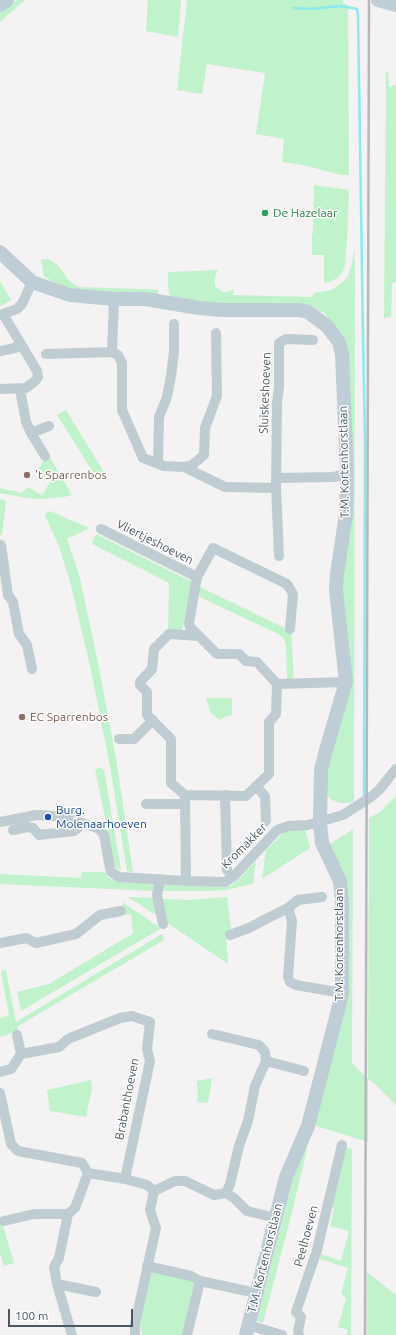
<!DOCTYPE html>
<html>
<head>
<meta charset="utf-8">
<style>
  body { margin:0 }
  #map { position:relative; width:396px; height:1335px; overflow:hidden; background:#f4f2f2; font-family:Ubuntu,sans-serif }
  canvas { display:block }
  .scale { position:absolute; left:8px; top:1309px; width:125px; height:18px; box-sizing:border-box; border:2px solid #485961; border-top:0; padding-left:5px; font-size:12px; line-height:14px; white-space:nowrap; color:#485961; -webkit-text-stroke:3px #fff; paint-order:stroke }
</style>
</head>
<body>
<div id="map">
<canvas width="396" height="1335"></canvas>
<div class="scale">100 m</div>
</div>
<script>
const context = document.querySelector('canvas').getContext('2d');
context.lineJoin = 'round';
function fillPath(path, color) { context.fillStyle = color; context.fill(path, 'evenodd'); }
const toPath = rows => new Path2D(rows.map(r => 'M' + r).join(''));
function trace(path, color, width, dash) { context.strokeStyle = color; context.lineWidth = width; context.lineCap = dash ? 'butt' : 'round'; context.setLineDash(dash || []); context.stroke(path); }
function write(font, color, halo, rows, align = 'center') {
  context.font = font + ' Ubuntu,sans-serif'; context.lineWidth = 3; context.setLineDash([]); context.textBaseline = 'middle'; context.strokeStyle = halo; context.fillStyle = color; for (const [text, x, y, turn = 0] of rows) {
    context.save(); context.translate(x, y); context.rotate((+turn || 0) * Math.PI / 180); context.textAlign = isNaN(turn) ? turn : align; if (halo) context.strokeText(text, 0, 0); context.fillText(text, 0, 0); context.restore();
  }
}
const green = toPath([
  [17,0,25,0,0,22,0,13],
  [148,0,181,0,178,37,146,31],
  [187,0,343,0,343,3,348,5,349,175,341,175,303,165,282,162,284,139,256,134,265,73,207,64,202,94,177,90],
  [386,72,388,72,389,87,396,85,396,281,392,284,391,317,384,318],
  [314,185,349,190,347,242,345,265,342,273,337,278,330,282,324,283,324,255,312,255,312,234,313,233],
  [354,248,355,269,354,801,349,803,340,803,330,799,327,793,326,767,348,697,342,604,346,344,344,336,324,313,311,306,237,306,170,298,168,287,168,272,218,270,215,276,215,285,218,289,224,292,227,292,234,289,233,295,312,297,314,293,332,290,344,281,348,276,352,264],
  [48,259,56,264,62,270,68,280,78,287,142,289,158,290,158,292,157,295,81,292,55,283,44,276,42,264,40,260],
  [0,281,11,300,1,306,0,304],
  [66,410,108,479,102,481,98,480,57,415],
  [48,454,72,495,64,497,41,499,27,498,0,493,0,488,22,493,28,487,42,495,51,481,37,471],
  [0,499,6,501,2,535,0,535],
  [50,511,89,528,67,539,80,578,100,673,116,758,133,872,127,871,110,766,91,670,70,581,58,544,45,516,45,514],
  [96,534,192,582,182,630,168,631,169,583,92,544],
  [200,587,291,631,294,681,287,681,286,645,284,639,278,634,198,596],
  [206,698,232,698,232,715,225,717,219,720,211,713],
  [101,768,104,770,121,870,116,868,113,863,110,842,95,769],
  [396,796,396,1105,377,1086,368,1079,368,1142,313,1125,329,1068,345,889,329,845,353,829,352,1063,368,1079,369,818,380,812],
  [305,828,310,848,262,879,266,850,283,833,289,830],
  [256,861,253,883,252,884,226,890,208,891,162,891,163,885,227,887,232,885,240,878],
  [82,872,105,872,107,877,111,879,155,884,154,891,0,884,0,874,81,878],
  [128,897,154,898,156,915],
  [227,897,231,928,232,936,226,938,228,964,163,920,163,899,188,900],
  [122,902,159,927,160,929,21,1011,17,992,49,984,132,934,133,932,131,915,125,915],
  [162,934,164,940,18,1026,18,1031,0,1037,0,1018,9,1015,1,972,6,970,16,1022],
  [212,1078,208,1103,197,1102,198,1095,197,1081],
  [91,1080,92,1088,86,1117,50,1111,47,1090],
  [308,1141,305,1158,290,1220,263,1323,257,1321,268,1277,294,1174],
  [343,1146,352,1149,351,1335,347,1335,348,1330,338,1327,346,1298,341,1294,348,1268,320,1259,321,1254,341,1261,349,1231,330,1226,334,1209,332,1206],
  [0,1216,14,1263,4,1266,0,1254],
  [156,1271,199,1282,186,1335,142,1335,140,1326,141,1316,150,1272],
  [367,1272,396,1295,396,1335,367,1335]
]);
const stream = toPath([
  [294,8,310,9,341,6,357,9,358,15,363,336,365,441,364,796]
]);
const street = toPath([
  [0,315,17,309,22,304,32,282],
  [0,351,15,348,20,344],
  [112,352,114,299],
  [46,354,112,352,118,355,122,363,122,410,143,458,164,466,184,467,192,465,204,455,205,428,217,396,216,333],
  [0,389,26,388,35,381,38,377,37,371,3,314],
  [20,389,26,422,31,433,45,456],
  [31,433,49,426],
  [158,464,159,417,167,397,171,376,174,352,174,324],
  [184,467,225,487,276,488],
  [276,478,333,477,347,474],
  [101,529,197,577,189,623,190,627,217,654,239,654,246,661,257,662,277,684,276,714,269,722,269,774,246,796,185,795,171,783,171,739,147,715,147,692,140,685,140,682,152,669,154,649,169,634,199,636],
  [1,545,8,595,13,602,19,634,27,645,32,669],
  [279,556,276,488,277,403,279,387,279,343,286,339,313,340],
  [197,577,213,548,287,584,293,594,290,629],
  [277,684,346,682],
  [119,739,134,739,153,720],
  [256,786,265,796,266,821],
  [185,795,186,881],
  [225,795,227,870],
  [146,804,185,804],
  [0,822,36,815,58,816,95,827,100,830,104,835,110,868,111,872,119,877,186,881,225,882,234,876,277,830,289,826,308,825,343,815,371,797,379,790,396,769],
  [13,830,28,827,33,828,39,835,74,831,78,828,74,820],
  [160,879,157,895,163,924],
  [288,908,292,921,288,977,290,982,296,985,342,993],
  [230,935,249,928,266,919,288,908,298,900,322,897],
  [0,943,26,938,36,943,76,934,100,915,121,911],
  [212,1034,259,1045,265,1052,266,1061,255,1086,248,1121,239,1146,230,1184,226,1193],
  [17,1035,21,1054],
  [266,1061,304,1071],
  [0,1072,11,1069,21,1054,59,1047,68,1039,120,1018,132,1016,150,1022,147,1049,150,1061,125,1179],
  [0,1093,11,1144,18,1151,82,1163,88,1173],
  [4,1221,34,1214,68,1214],
  [147,1266,191,1276,200,1281,247,1291],
  [57,1284,96,1292],
  [248,1325,282,1335],
  [72,1335,57,1284,54,1267,59,1258,68,1214,75,1208,88,1173,125,1179,147,1185,154,1191],
  [135,1335,135,1324,156,1228,150,1210,154,1191,175,1181,185,1181,214,1195,226,1193,234,1198,247,1211,276,1218],
  [187,1335,200,1281],
  [299,1335,298,1331,301,1317,296,1312,317,1250,342,1145]
]);
const secondary = toPath([
  [378,0,396,5],
  [0,5,7,0],
  [0,252,32,282,70,295,114,299,145,299,199,308,221,310,300,310,308,312,327,326,339,342,342,354,347,474,346,514,337,574,336,590,346,682,326,750,321,770,320,822,322,843,340,881,342,900,342,993,339,1006,308,1126,286,1177,246,1335]
]);
const rail = toPath([
  [365,1335,369,0]
]);
const markers = [
  [265,213,4,"#2e9e5b"],
  [27,475,4,"#8d6e63"],
  [22,717,4,"#8d6e63"],
  [48,817,4,"#1a4fb4"]
];
const leisureNames = [
  ["De Hazelaar",273,213]
];
const streetNames = [
  ["Sluiskeshoeven",265,393,-88],
  ["T.M. Kortenhorstlaan",344,462,-91],
  ["Vliertjeshoeven",155,542,27],
  ["Kromakker",244,846,-45],
  ["T.M. Kortenhorstlaan",339,945,-90],
  ["Brabanthoeven",127,1099,-79],
  ["Peelhoeven",306,1236,-75],
  ["T.M. Kortenhorstlaan",265,1258,-76]
];
const educationNames = [
  ["'t Sparrenbos",35,475],
  ["EC Sparrenbos",30,717]
];
const transitNames = [
  ["Burg.",56,810],
  ["Molenaarhoeven",56,824]
];
fillPath(green, '#c0f2cc');
trace(stream, '#8beaf1', 2.5);
trace(street, '#bfccd2', 10);
trace(secondary, '#bfcdd6', 14);
trace(rail, '#b4b8bc', 2.5);
for (const [x, y, r, color] of markers) { const dot = new Path2D(); dot.arc(x, y, r, 0, 2 * Math.PI); context.fillStyle = color; context.fill(dot); trace(dot, '#fff', 1.5); }
write('12px', '#27864d', '#fff', leisureNames, 'left');
write('12px', '#485961', '#fff', streetNames);
write('12px', '#785e54', '#fff', educationNames, 'left');
write('12px', '#164399', '#fff', transitNames, 'left');
</script>
</body>
</html>
